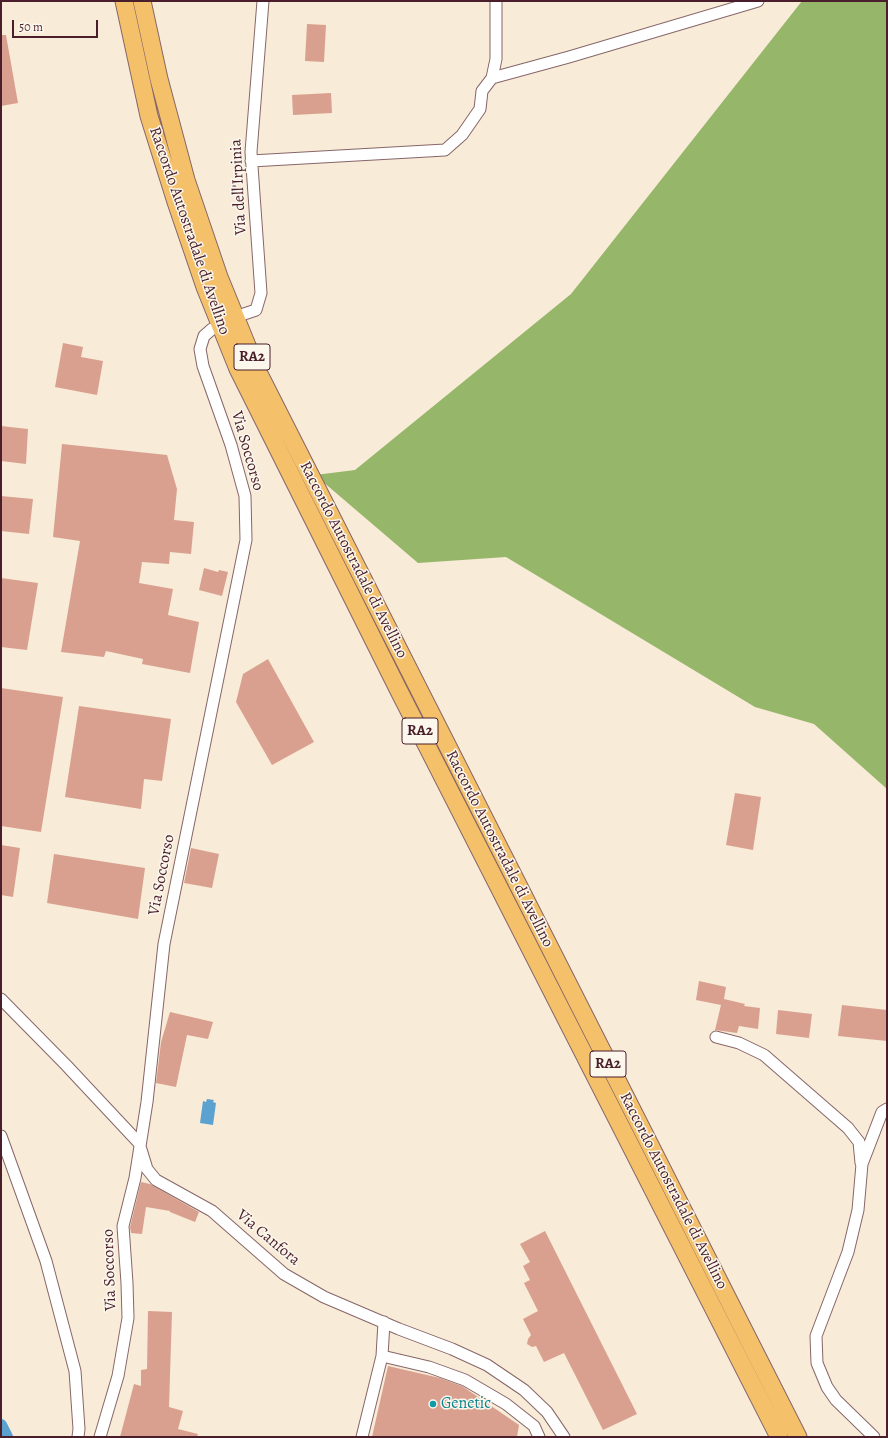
<!DOCTYPE html>
<html>
<head>
<meta charset="utf-8">
<style>
  body { margin:0 }
  #map { position:relative; width:888px; height:1438px; overflow:hidden; background:#f8ebd8; font-family:Alegreya,serif }
  canvas { display:block }
  .frame { position:absolute; inset:0; border:2px solid #4a1f2b; pointer-events:none }
  .scale { position:absolute; left:12px; top:20px; width:86px; height:18px; box-sizing:border-box; border:2px solid #4a1f2b; border-top:0; padding-left:5px; font-size:12px; line-height:14px; white-space:nowrap; color:#4a1f2b; -webkit-text-stroke:3px #fbf7ec; paint-order:stroke }
</style>
</head>
<body>
<div id="map">
<canvas width="888" height="1438"></canvas>
<div class="frame"></div>
<div class="scale">50 m</div>
</div>
<script>
const context = document.querySelector('canvas').getContext('2d');
context.lineJoin = 'round';
function fillPath(path, color) { context.fillStyle = color; context.fill(path, 'evenodd'); }
const toPath = rows => new Path2D(rows.map(r => 'M' + r).join(''));
function trace(path, color, width, dash) { context.strokeStyle = color; context.lineWidth = width; context.lineCap = dash ? 'butt' : 'round'; context.setLineDash(dash || []); context.stroke(path); }
function write(font, color, halo, rows, align = 'center') {
  context.font = font + ' Alegreya,serif'; context.lineWidth = 3; context.setLineDash([]); context.textBaseline = 'middle'; context.strokeStyle = halo; context.fillStyle = color; for (const [text, x, y, turn = 0] of rows) {
    context.save(); context.translate(x, y); context.rotate((+turn || 0) * Math.PI / 180); context.textAlign = isNaN(turn) ? turn : align; if (halo) context.strokeText(text, 0, 0); context.fillText(text, 0, 0); context.restore();
  }
}
const forest = toPath([
  [802,1,887,1,887,789,814,724,755,707,506,557,418,563,315,475,355,470,571,294]
]);
const water = toPath([
  [207,1099,214,1100,213,1102,216,1103,213,1125,200,1123,203,1101,206,1102]
]);
const canal = toPath([
  [1,1425,7,1437]
]);
const building = toPath([
  [307,24,326,25,324,62,305,61],
  [1,35,6,35,18,103,1,106],
  [331,93,332,113,293,115,292,95],
  [63,343,83,347,81,357,103,361,97,395,55,387],
  [1,426,28,429,26,464,1,461],
  [62,444,167,455,177,489,174,520,194,522,191,554,170,552,169,564,142,562,139,583,173,589,168,615,199,622,190,673,142,664,143,659,106,651,104,657,61,652,80,541,53,537],
  [1,496,33,499,29,534,1,531],
  [204,568,218,572,219,570,228,572,222,596,199,590],
  [1,578,38,583,27,650,1,647],
  [268,659,314,742,272,765,236,702,243,674],
  [1,688,63,697,41,832,1,826],
  [79,706,171,719,162,781,144,779,141,809,65,797],
  [735,793,761,797,753,850,726,845],
  [1,845,20,848,13,897,1,895],
  [191,848,219,854,212,888,184,883],
  [54,854,145,868,138,919,47,903],
  [699,981,726,987,724,999,745,1004,744,1006,760,1008,758,1029,739,1026,737,1033,715,1030,721,1005,696,1000],
  [842,1005,887,1010,887,1041,838,1036],
  [778,1010,812,1014,809,1038,776,1034],
  [170,1012,213,1022,208,1039,187,1035,176,1087,156,1083,161,1042],
  [141,1182,150,1184,199,1212,195,1222,170,1212,170,1211,146,1207,142,1234,131,1233,130,1227],
  [545,1231,637,1414,603,1430,564,1353,544,1362,536,1346,532,1347,527,1344,528,1339,531,1335,523,1319,538,1311,524,1283,530,1280,523,1266,530,1262,520,1244],
  [148,1311,172,1312,169,1407,183,1411,178,1429,198,1434,197,1437,120,1437,134,1384,141,1386,141,1370,147,1369],
  [388,1366,440,1378,462,1386,519,1425,517,1437,372,1437]
]);
const minor = toPath([
  [492,78,569,57,758,1],
  [251,161,445,150,462,135,480,109,482,91,492,78,496,59,496,1],
  [244,314,256,310,261,293,251,152,263,1],
  [1,999,66,1065,139,1143,147,1169,156,1180,212,1211,284,1274,324,1297,399,1329,452,1349,487,1365,524,1390,547,1412,564,1437],
  [716,1037,739,1043,764,1055,848,1128,859,1142,861,1163],
  [1,1136,46,1261,75,1371,79,1429,78,1437],
  [382,1356,384,1322],
  [100,1437,118,1376,128,1318,127,1283,123,1226,135,1178,147,1102,164,944,246,540,245,496,231,445,203,366,200,349,204,336,212,329],
  [362,1437,382,1356,429,1367,465,1380,506,1404,534,1426,539,1437],
  [874,1437,836,1400,827,1387,817,1363,816,1336,848,1252,858,1210,862,1164,882,1112,887,1109]
]);
const highway = toPath([
  [124,1,149,116,176,202,205,287,238,369,398,689,779,1437],
  [142,1,159,79,186,180,219,277,257,370,798,1437]
]);
const markers = [
  [433,1404,4,"#0f9aa8"]
];
const shields = [
  [252,357,36],
  [420,731,36],
  [608,1064,36]
];
const shieldNames = [
  ["RA2",252,357],
  ["RA2",420,731],
  ["RA2",608,1064]
];
const streetNames = [
  ["Via dell'Irpinia",239,187,-93],
  ["Raccordo Autostradale di Avellino",189,231,71],
  ["Via Soccorso",247,451,74],
  ["Raccordo Autostradale di Avellino",353,560,63],
  ["Raccordo Autostradale di Avellino",499,849,63],
  ["Via Soccorso",162,875,-79],
  ["Raccordo Autostradale di Avellino",673,1191,63],
  ["Via Canfora",268,1238,40],
  ["Via Soccorso",110,1270,-92]
];
const cultureNames = [
  ["Genetic",441,1404]
];
fillPath(forest, '#96b669');
fillPath(water, '#5ca2d1');
trace(canal, '#5ca2d1', 12);
fillPath(building, '#daa08f');
trace(minor, '#876668', 13);
trace(highway, '#876668', 19);
trace(minor, '#fff', 11);
trace(highway, '#f4c16a', 17);
for (const [x, y, r, color] of markers) { const dot = new Path2D(); dot.arc(x, y, r, 0, 2 * Math.PI); context.fillStyle = color; context.fill(dot); trace(dot, '#fbf7ec', 1.5); }
for (const [x, y, w] of shields) { const box = new Path2D(); box.roundRect(x - w / 2, y - 13, w, 26, 3); context.fillStyle = '#fbf7ec'; context.fill(box); trace(box, '#4a1f2b', 1); }
write('bold 15px', '#4a1f2b', null, shieldNames);
write('16px', '#4a1f2b', '#fbf7ec', streetNames);
write('16px', '#0d838f', '#fbf7ec', cultureNames, 'left');
</script>
</body>
</html>
